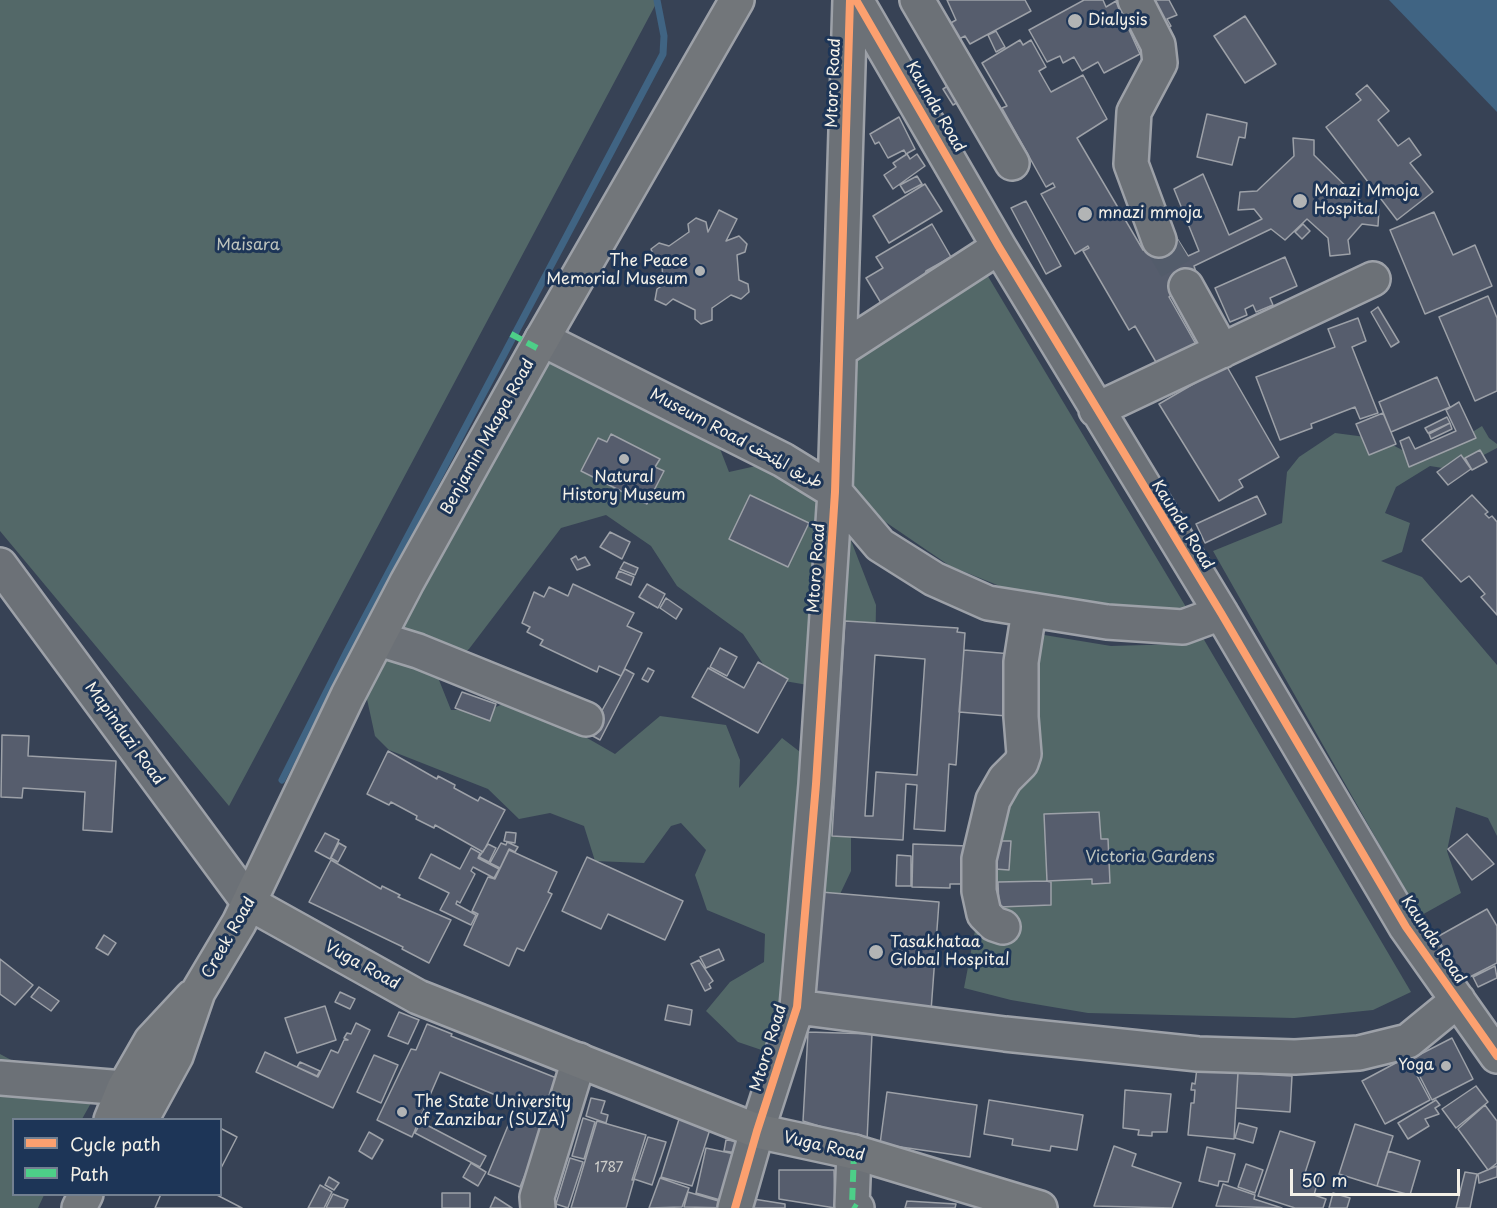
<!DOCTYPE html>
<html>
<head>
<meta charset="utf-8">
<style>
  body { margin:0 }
  #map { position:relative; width:1497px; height:1208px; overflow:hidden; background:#374255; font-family:"Playpen Sans",sans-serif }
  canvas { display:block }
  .legend { position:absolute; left:12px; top:1118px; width:210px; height:78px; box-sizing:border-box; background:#1d3557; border:2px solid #738091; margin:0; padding:8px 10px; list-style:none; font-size:18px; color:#f4f1e8 }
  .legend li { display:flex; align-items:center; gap:12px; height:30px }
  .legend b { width:30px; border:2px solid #738091 }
  .scale { position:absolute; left:1290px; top:1169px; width:170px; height:27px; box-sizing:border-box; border:3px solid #f4f1e8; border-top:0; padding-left:8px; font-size:18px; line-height:21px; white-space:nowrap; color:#f4f1e8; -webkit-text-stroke:4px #1d3557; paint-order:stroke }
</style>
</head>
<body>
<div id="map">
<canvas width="1497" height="1208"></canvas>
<ul class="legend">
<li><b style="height:8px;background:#fca06f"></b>Cycle path</li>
<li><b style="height:8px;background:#4dcf88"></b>Path</li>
</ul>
<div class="scale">50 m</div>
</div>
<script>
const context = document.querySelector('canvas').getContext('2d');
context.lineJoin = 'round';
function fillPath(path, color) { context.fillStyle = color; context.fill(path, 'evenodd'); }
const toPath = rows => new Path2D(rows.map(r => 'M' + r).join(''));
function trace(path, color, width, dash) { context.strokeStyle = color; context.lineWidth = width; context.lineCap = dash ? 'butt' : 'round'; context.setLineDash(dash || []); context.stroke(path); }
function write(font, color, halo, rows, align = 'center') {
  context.font = font + ' "Playpen Sans","Playpen Sans Arabic",sans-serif'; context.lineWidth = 6; context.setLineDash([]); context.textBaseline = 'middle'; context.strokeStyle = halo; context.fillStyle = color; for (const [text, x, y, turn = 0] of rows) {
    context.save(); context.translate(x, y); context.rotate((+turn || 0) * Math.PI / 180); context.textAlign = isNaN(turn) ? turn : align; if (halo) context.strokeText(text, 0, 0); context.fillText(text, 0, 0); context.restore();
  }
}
const green = toPath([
  [0,0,658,0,229,806,0,531],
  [983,268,1186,607,1132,613,1012,591,950,566,884,521,850,483,855,348],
  [573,360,715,436,729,472,783,460,845,525,876,605,875,666,825,688,773,679,743,634,677,586,651,546,606,515,561,528,469,649,437,675,451,710,489,710,533,691,568,727,615,754,660,716,726,725,740,760,739,788,782,738,817,765,834,795,851,837,851,871,813,951,811,1021,794,1061,738,1042,706,1011,730,982,764,962,765,934,707,910,695,875,706,850,681,823,671,826,644,863,595,861,584,826,550,813,519,819,488,789,389,750,375,736,362,676,538,365],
  [1482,426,1489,438,1497,444,1497,448,1455,470,1430,466,1396,487,1385,513,1410,523,1402,552,1381,561,1422,577,1497,665,1497,836,1488,818,1456,807,1447,851,1461,893,1420,916,1213,551,1282,523,1287,472,1299,457,1335,433,1381,439,1408,453,1450,446],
  [1032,633,1111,646,1181,644,1203,638,1411,992,1373,1010,1294,1018,1088,1013,1011,1000,964,988],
  [0,1054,91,1103,82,1119,14,1120,14,1194,44,1195,38,1208,0,1208]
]);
const water = toPath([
  [1389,0,1497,0,1497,112]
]);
const stream = toPath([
  [282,780,347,651,663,54,664,36,657,0]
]);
const building = toPath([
  [1025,0,1031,11,970,44,965,36,949,44,940,29,956,20,947,0,1025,0],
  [1084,0,1103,0,1106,7,1116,1,1140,54,1104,73,1098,62,1082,71,1074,57,1063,63,1060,56,1047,62,1029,30,1084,0],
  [1143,0,1169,0,1177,15,1167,19,1171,26,1159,32,1143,0],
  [1245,16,1276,64,1245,83,1214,36,1245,16],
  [996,31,1005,47,996,52,988,35,996,31],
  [1020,40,1023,45,1031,40,1046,67,1039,71,1051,92,1083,75,1107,119,1077,138,1143,250,1173,232,1188,256,1199,251,1174,189,1203,174,1229,235,1262,219,1254,209,1238,210,1240,192,1257,191,1294,156,1293,138,1314,140,1314,155,1367,207,1379,209,1378,226,1362,224,1348,240,1350,254,1330,256,1328,238,1307,219,1285,240,1271,229,1194,266,1198,278,1169,297,1198,348,1160,369,1135,326,1129,330,1083,251,1089,248,1088,246,1075,254,1041,194,1055,187,1053,183,1046,187,1002,108,1007,106,982,63,1020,40],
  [957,80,960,101,953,105,943,89,957,80],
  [1367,85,1389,111,1378,120,1398,146,1409,138,1421,155,1410,163,1433,192,1397,220,1326,127,1361,100,1356,94,1367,85],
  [1207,114,1247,123,1245,138,1239,137,1232,165,1197,157,1207,114],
  [899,117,915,149,906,154,904,150,888,158,879,142,875,144,870,134,899,117],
  [907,154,910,159,917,154,925,166,893,189,884,175,896,167,893,163,907,154],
  [917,176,922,184,905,193,900,185,917,176],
  [925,184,942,211,889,243,873,216,925,184],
  [1026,201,1061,266,1046,274,1011,208,1026,201],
  [719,210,737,219,726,241,739,236,747,244,745,252,737,255,739,280,748,284,749,292,741,299,731,295,712,308,712,320,701,324,695,319,695,310,673,299,666,305,655,300,657,289,663,285,662,262,655,260,651,249,659,243,669,246,689,232,688,224,696,218,706,222,708,232,719,210],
  [1434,212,1453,255,1475,245,1492,286,1425,314,1390,230,1434,212],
  [932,224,951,257,926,271,924,278,881,303,866,278,883,268,876,257,932,224],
  [1303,224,1310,231,1302,239,1295,232,1303,224],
  [1285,257,1297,286,1270,298,1273,305,1256,312,1253,305,1245,309,1247,315,1230,322,1215,288,1285,257],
  [1488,296,1497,318,1497,391,1475,401,1439,317,1488,296],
  [1378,307,1399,342,1391,347,1371,312,1378,307],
  [1358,318,1366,341,1352,347,1378,413,1360,419,1355,407,1311,424,1312,428,1280,440,1256,377,1335,347,1328,329,1358,318],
  [1226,365,1279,457,1239,480,1243,487,1219,501,1159,404,1226,365],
  [1437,377,1450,407,1391,432,1379,402,1437,377],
  [1459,402,1476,438,1409,467,1400,441,1409,437,1415,449,1456,431,1446,410,1459,402],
  [1383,413,1396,444,1369,455,1356,424,1383,413],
  [1447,417,1450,423,1428,433,1425,428,1447,417],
  [1450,423,1452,429,1431,439,1429,434,1450,423],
  [611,434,660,459,655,467,664,471,647,504,581,471,598,438,607,442,611,434],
  [1480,450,1487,462,1472,470,1465,458,1480,450],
  [1461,455,1471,469,1448,485,1437,472,1461,455],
  [750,495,809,523,788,567,729,539,750,495],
  [1472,495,1488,512,1485,514,1489,518,1492,516,1497,522,1497,615,1481,597,1485,594,1469,576,1461,582,1422,540,1472,495],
  [1257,496,1266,514,1205,543,1196,524,1257,496],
  [610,532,630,542,622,559,600,547,610,532],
  [576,556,578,560,585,557,590,565,577,570,571,559,576,556],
  [624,562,638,568,635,575,620,569,624,562],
  [619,571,634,577,631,585,616,578,619,571],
  [573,584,634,613,627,626,642,633,621,676,599,666,597,672,540,645,543,640,527,632,530,627,522,623,534,592,544,597,549,587,568,596,573,584],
  [647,584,665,594,658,608,639,597,647,584],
  [666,598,682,609,676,619,660,608,666,598],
  [845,621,958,628,957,632,965,633,956,765,949,764,945,831,914,829,917,785,906,784,903,840,832,836,845,621],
  [875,655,925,659,917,775,876,772,873,816,865,816,875,655],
  [720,648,737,657,727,676,710,667,720,648],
  [964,650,1012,654,1007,716,959,712,964,650],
  [758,662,788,679,758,733,692,697,708,668,744,688,758,662],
  [648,668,654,671,648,682,642,679,648,668],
  [625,669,634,674,600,740,589,734,625,669],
  [462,692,496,704,490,721,455,708,462,692],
  [2,735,29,736,28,756,116,761,112,832,83,830,85,792,23,788,22,798,1,797,2,735],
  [388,751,437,779,438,776,455,785,454,788,478,801,480,797,505,810,483,852,435,825,434,828,416,819,417,816,391,802,389,805,367,794,388,751],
  [1099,812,1101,839,1108,839,1110,883,1092,884,1092,879,1047,881,1044,814,1099,812],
  [506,832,516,833,515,843,504,841,506,832],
  [325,833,339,840,330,859,315,851,325,833],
  [1467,834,1494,864,1472,880,1448,849,1467,834],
  [996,841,1011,841,1009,870,995,869,996,841],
  [507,842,518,847,515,852,509,849,500,868,490,863,501,843,506,845,507,842],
  [339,843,346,847,338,862,331,858,339,843],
  [488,844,496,848,489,862,479,857,488,844],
  [913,844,968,846,967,884,950,884,950,888,912,887,913,844],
  [471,848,480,853,478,858,499,869,494,878,473,867,471,871,475,874,460,903,457,901,456,904,476,915,471,925,440,910,449,893,419,878,431,854,460,869,471,848],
  [509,850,557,872,548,892,552,894,524,951,517,948,509,966,464,945,478,914,472,911,488,877,495,879,509,850],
  [897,855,911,856,911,886,896,886,897,855],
  [587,857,683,901,665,940,608,914,601,929,562,911,587,857],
  [331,860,381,889,382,886,400,895,398,897,451,920,429,963,402,949,403,947,309,902,331,860],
  [1046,881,1051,882,1051,905,999,907,998,882,1046,881],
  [821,892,939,902,931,1011,812,1002,821,892],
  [1487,909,1497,926,1497,963,1462,981,1437,937,1487,909],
  [104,935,116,943,108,955,96,948,104,935],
  [719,949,724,960,706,968,700,957,719,949],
  [0,959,33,985,15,1005,0,994,0,959],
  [699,960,713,981,709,984,711,988,705,991,691,964,699,960],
  [1495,966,1497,978,1478,987,1473,977,1495,966],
  [39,987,59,1001,51,1011,31,997,39,987],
  [340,992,355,999,350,1009,335,1002,340,992],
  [668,1005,692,1010,690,1025,665,1020,668,1005],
  [325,1006,336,1040,297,1053,285,1018,325,1006],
  [399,1012,419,1020,408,1044,388,1036,399,1012],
  [356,1023,370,1030,333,1108,256,1072,265,1052,318,1077,331,1050,338,1053,344,1040,348,1040,344,1038,347,1033,351,1034,356,1023],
  [427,1024,452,1034,451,1036,564,1081,520,1187,488,1174,517,1104,440,1072,412,1137,377,1120,411,1049,416,1050,427,1024],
  [808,1032,872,1034,867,1141,803,1121,808,1032],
  [1452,1038,1473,1079,1432,1100,1411,1059,1452,1038],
  [374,1055,398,1065,381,1103,357,1092,374,1055],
  [1407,1057,1430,1100,1385,1124,1362,1081,1407,1057],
  [300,1062,320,1071,317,1076,297,1067,300,1062],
  [1197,1068,1238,1072,1234,1139,1188,1135,1191,1103,1194,1103,1195,1090,1191,1090,1192,1083,1195,1084,1197,1068],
  [1238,1073,1292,1076,1290,1112,1236,1108,1238,1073],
  [1476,1086,1488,1102,1456,1128,1442,1109,1476,1086],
  [1125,1090,1171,1094,1167,1132,1152,1132,1152,1136,1138,1135,1139,1130,1123,1128,1125,1090],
  [887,1092,977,1105,970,1157,880,1144,887,1092],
  [591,1098,605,1101,601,1113,608,1115,606,1123,586,1116,591,1098],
  [989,1100,1083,1115,1077,1150,1051,1146,1050,1151,1012,1145,1013,1139,984,1134,989,1100],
  [1436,1100,1440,1105,1435,1108,1439,1114,1425,1119,1429,1126,1408,1139,1398,1123,1436,1100],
  [1485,1105,1497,1121,1497,1163,1488,1170,1458,1129,1485,1105],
  [680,1116,711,1126,692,1186,661,1177,680,1116],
  [583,1118,595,1122,584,1159,572,1156,583,1118],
  [597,1121,646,1135,632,1180,634,1180,626,1208,571,1208,597,1121],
  [421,1122,486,1156,480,1167,415,1133,421,1122],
  [1239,1123,1257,1128,1253,1143,1235,1138,1239,1123],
  [1355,1124,1393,1136,1377,1186,1339,1174,1355,1124],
  [220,1128,237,1137,220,1170,220,1128],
  [220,1128,237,1137,220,1170,220,1128],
  [1280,1131,1315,1142,1305,1173,1319,1177,1314,1195,1326,1199,1323,1208,1295,1208,1258,1196,1280,1131],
  [369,1132,383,1140,372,1159,359,1151,369,1132],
  [648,1137,666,1142,652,1185,634,1179,648,1137],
  [726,1140,745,1142,744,1154,724,1151,726,1140],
  [1114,1146,1136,1154,1132,1166,1181,1183,1172,1208,1094,1206,1114,1146],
  [1207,1147,1235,1154,1228,1182,1219,1181,1218,1186,1199,1181,1207,1147],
  [706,1148,744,1156,734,1204,696,1193,706,1148],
  [1388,1151,1420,1161,1410,1195,1377,1186,1388,1151],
  [570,1158,583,1162,568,1208,556,1204,570,1158],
  [471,1163,486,1172,478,1186,463,1177,471,1163],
  [1246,1164,1263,1170,1255,1193,1238,1187,1246,1164],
  [1497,1166,1497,1177,1479,1183,1478,1174,1497,1166],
  [779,1170,834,1170,835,1208,779,1199,779,1170],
  [1465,1172,1477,1174,1470,1208,1456,1208,1465,1172],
  [329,1177,339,1183,334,1190,325,1185,329,1177],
  [660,1178,689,1188,682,1207,649,1208,660,1178],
  [1223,1184,1255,1195,1254,1199,1282,1208,1216,1206,1223,1184],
  [320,1185,332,1192,324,1208,308,1208,320,1185],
  [688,1192,732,1205,731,1208,684,1207,688,1192],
  [442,1193,470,1193,470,1208,442,1208,442,1193],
  [1333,1193,1350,1198,1347,1208,1329,1208,1333,1193],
  [161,1194,215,1194,242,1208,155,1208,161,1194],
  [161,1194,215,1194,242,1208,155,1208,161,1194],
  [333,1194,348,1200,344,1208,326,1208,333,1194],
  [495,1197,512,1208,490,1208,495,1197],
  [747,1198,785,1204,785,1208,747,1208,747,1198],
  [907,1201,956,1204,955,1208,905,1208,907,1201]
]);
const minorTunnel = toPath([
  [1159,240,1186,286]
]);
const minor = toPath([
  [856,0,999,247,1221,613,1406,927,1497,1056],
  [917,0,1012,163],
  [1135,0,1158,45,1160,63,1134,112,1131,164,1159,240],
  [1186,286,1222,351],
  [542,339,783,460,835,492,880,545,934,579,988,603,1107,622,1183,627,1221,613],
  [840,350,999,247],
  [1096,410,1373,279],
  [0,565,249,903],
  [379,639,418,651,586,719],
  [1003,927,994,924,984,914,979,891,979,859,993,800,1005,779,1021,763,1024,754,1021,717,1021,662,1029,611],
  [797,1007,1005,1034,1198,1054,1295,1057,1359,1053,1408,1041,1458,1000],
  [0,1078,124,1088],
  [854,1152,852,1205,857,1208],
  [538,1208,537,1197,579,1060],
  [735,1208,757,1131,797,1007,816,784,835,492,850,0]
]);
const major = toPath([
  [249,903,418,997,757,1131,854,1152,1040,1208],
  [111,1120,124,1088,151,1041,192,997],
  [141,1120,176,1056,198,992,239,923,348,695,407,582,537,348,737,0],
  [79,1208,86,1194]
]);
const quiet = toPath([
  [511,334,537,348],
  [854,1152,852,1205,857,1208]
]);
const cycleway = toPath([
  [856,0,999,247,1221,613,1406,927,1497,1056],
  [735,1208,757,1131,797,1007,816,784,835,492,850,0]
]);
const markers = [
  [1075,21,8,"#b2b4b5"],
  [1300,201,8,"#b2b4b5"],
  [1085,214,8,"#b2b4b5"],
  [700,271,6,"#b2b4b5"],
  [624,459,6,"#b2b4b5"],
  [876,952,8,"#b2b4b5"],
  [1446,1066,6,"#b2b4b5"],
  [402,1112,6,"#b2b4b5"]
];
const numberNames = [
  ["1787",609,1168]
];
const poiNames = [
  ["Dialysis",1088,21],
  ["Mnazi Mmoja",1314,192],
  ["Hospital",1314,210],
  ["mnazi mmoja",1098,214],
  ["The Peace",688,262,"right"],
  ["Memorial Museum",688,280,"right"],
  ["Natural",624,478,"center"],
  ["History Museum",624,496,"center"],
  ["Tasakhataa",890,943],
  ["Global Hospital",890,961],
  ["Yoga",1434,1066,"right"],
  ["The State University",414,1103],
  ["of Zanzibar (SUZA)",414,1121]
];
const streetNames = [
  ["Mtoro Road",834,83,-88],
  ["Kaunda Road",935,107,60],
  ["Benjamin Mkapa Road",488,437,-61],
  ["Museum Road طريق المتحف",736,439,28],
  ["Kaunda Road",1182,525,58],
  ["Mtoro Road",817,568,-86],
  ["Mapinduzi Road",124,734,54],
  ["Creek Road",229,938,-60],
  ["Kaunda Road",1433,940,56],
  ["Vuga Road",362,966,29],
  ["Mtoro Road",769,1048,-73],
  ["Vuga Road",824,1147,13]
];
const parkNames = [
  ["Maisara",248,246],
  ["Victoria Gardens",1150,858]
];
fillPath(green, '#536868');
fillPath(water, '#406483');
trace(stream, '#406483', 7);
fillPath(building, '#565d6d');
trace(building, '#9da1a8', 1.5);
trace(minorTunnel, '#535c6b', 33, [33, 16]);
trace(minor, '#9da1a8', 38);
trace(major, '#9da1a8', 38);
trace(minor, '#6c7177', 33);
trace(major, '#72767a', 33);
trace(quiet, '#4dcf88', 6, [12, 6]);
trace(cycleway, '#fca06f', 8);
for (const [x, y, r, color] of markers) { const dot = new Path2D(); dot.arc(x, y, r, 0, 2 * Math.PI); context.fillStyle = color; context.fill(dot); trace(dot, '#1d3557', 2); }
write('14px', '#ccccc9', null, numberNames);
write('16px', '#f4f1e8', '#1d3557', poiNames, 'left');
write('16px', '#f4f1e8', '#1d3557', streetNames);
write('16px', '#bdc3bc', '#1d3557', parkNames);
</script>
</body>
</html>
